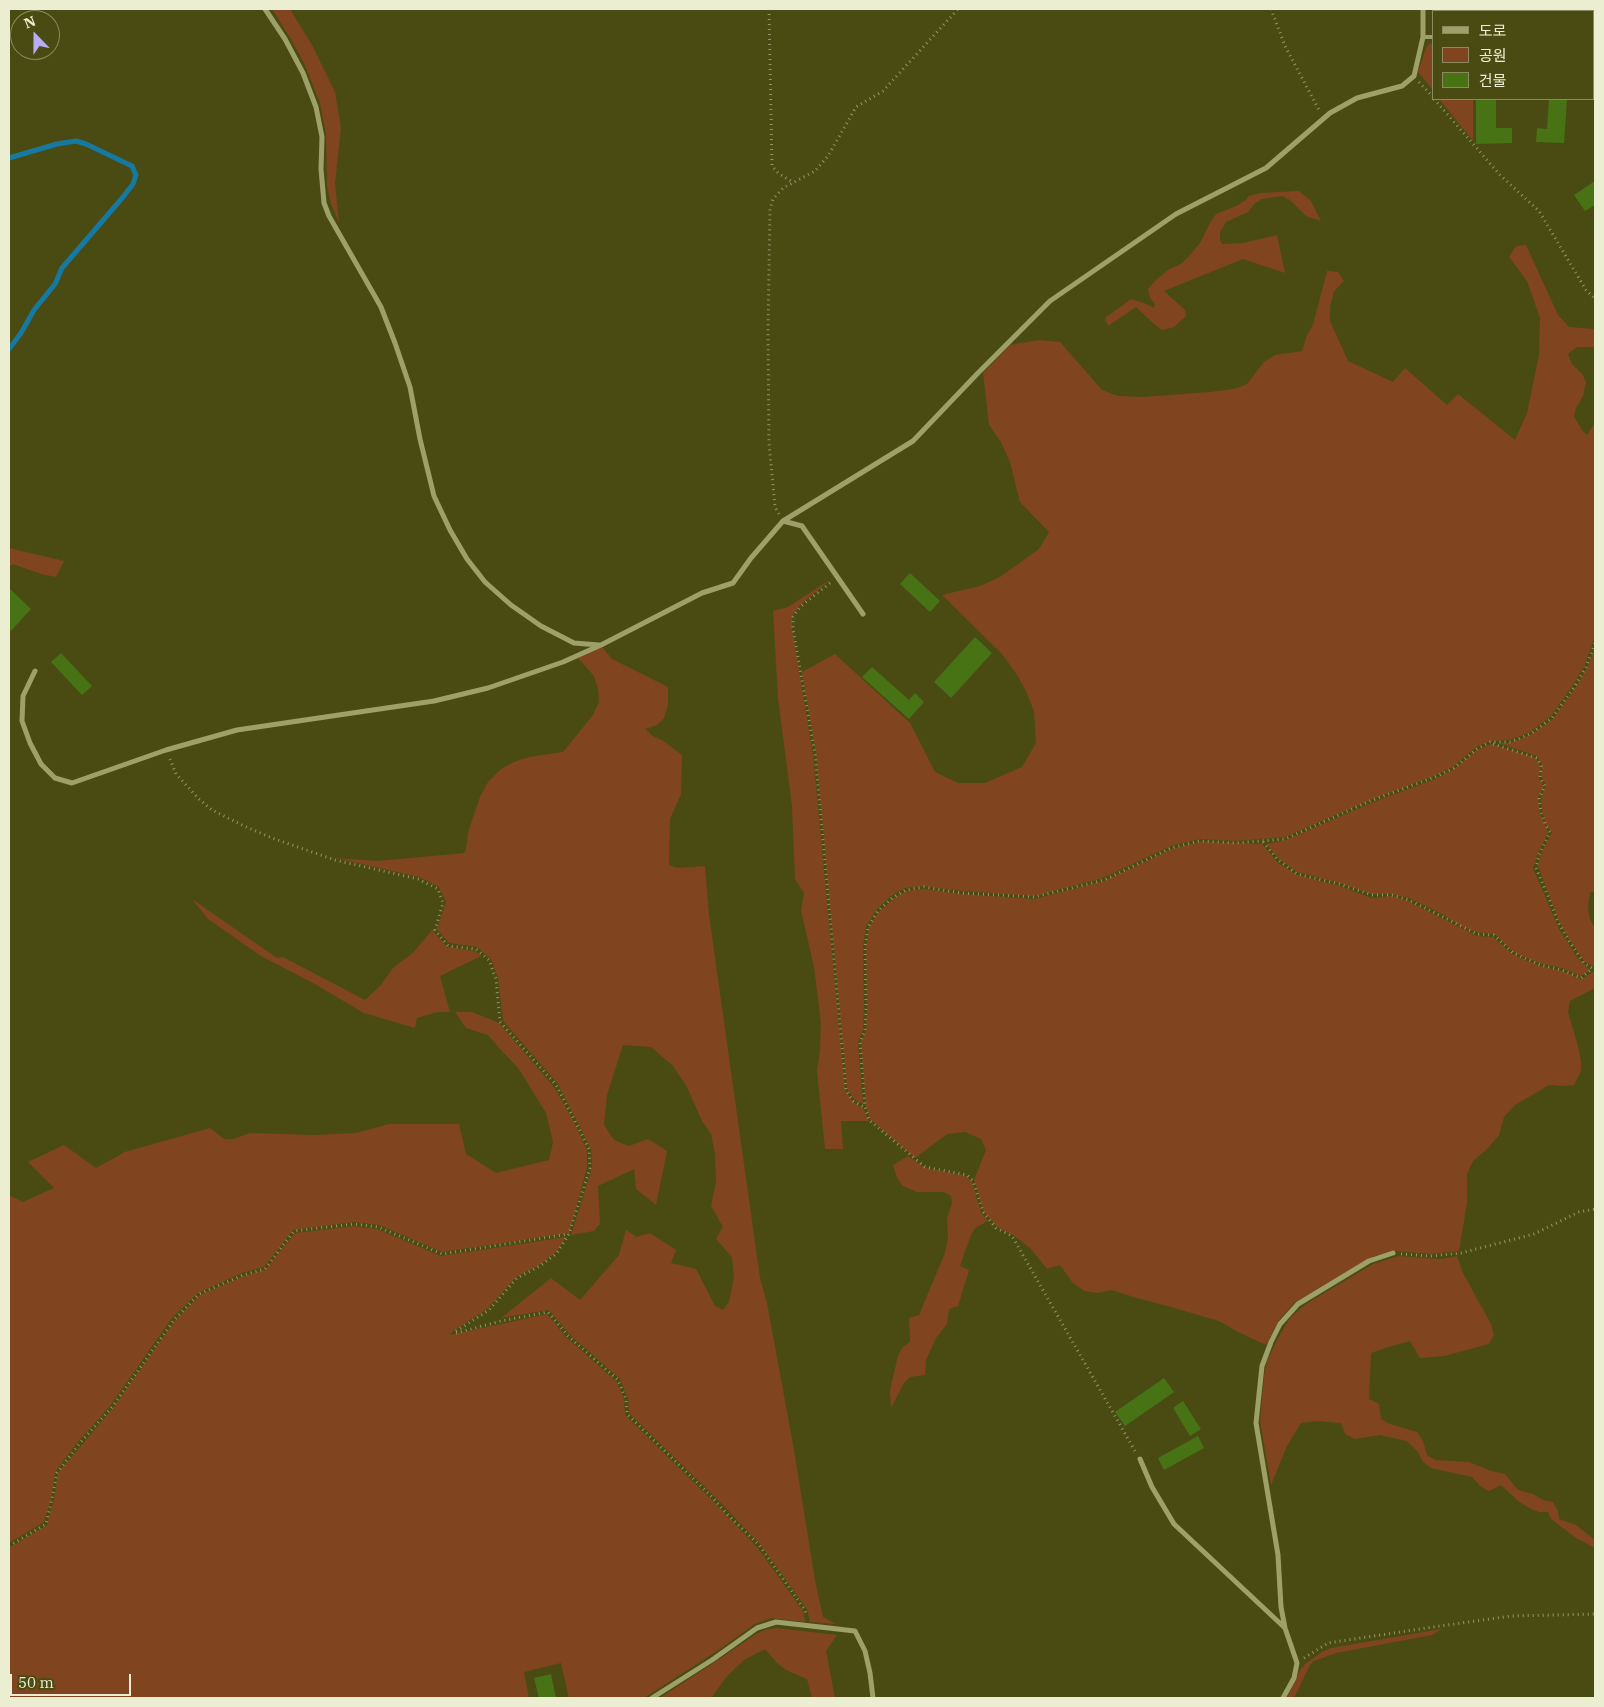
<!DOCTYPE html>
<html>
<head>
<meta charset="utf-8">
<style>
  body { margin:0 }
  #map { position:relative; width:1604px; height:1707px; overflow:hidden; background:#494b13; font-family:"IBM Plex Serif","Noto Sans KR",serif }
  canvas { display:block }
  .frame { position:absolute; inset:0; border:10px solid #ebeed1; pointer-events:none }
  .legend { position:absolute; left:1432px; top:10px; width:162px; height:90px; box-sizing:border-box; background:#494b13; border:1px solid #8a8c5f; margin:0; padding:6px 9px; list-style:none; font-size:15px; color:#ebeed1 }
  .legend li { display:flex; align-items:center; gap:10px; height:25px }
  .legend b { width:25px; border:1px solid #8a8c5f }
  .north { position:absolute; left:10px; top:10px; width:50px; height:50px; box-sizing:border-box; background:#494b13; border:1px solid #8a8c5f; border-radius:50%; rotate:338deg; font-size:14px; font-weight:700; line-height:20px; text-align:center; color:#ebeed1 }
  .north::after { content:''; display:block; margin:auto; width:18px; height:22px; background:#b8abf7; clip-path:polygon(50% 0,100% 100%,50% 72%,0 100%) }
  .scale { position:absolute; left:10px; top:1674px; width:121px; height:22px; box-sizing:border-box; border:2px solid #ebeed1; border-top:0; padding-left:6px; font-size:15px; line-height:18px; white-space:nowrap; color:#ebeed1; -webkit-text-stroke:4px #494b13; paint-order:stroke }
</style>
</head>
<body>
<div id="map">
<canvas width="1604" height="1707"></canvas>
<div class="frame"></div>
<ul class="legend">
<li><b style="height:6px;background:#9da169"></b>도로</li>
<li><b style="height:14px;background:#80451e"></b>공원</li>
<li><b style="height:14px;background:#487314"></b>건물</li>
</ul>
<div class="north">N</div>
<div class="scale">50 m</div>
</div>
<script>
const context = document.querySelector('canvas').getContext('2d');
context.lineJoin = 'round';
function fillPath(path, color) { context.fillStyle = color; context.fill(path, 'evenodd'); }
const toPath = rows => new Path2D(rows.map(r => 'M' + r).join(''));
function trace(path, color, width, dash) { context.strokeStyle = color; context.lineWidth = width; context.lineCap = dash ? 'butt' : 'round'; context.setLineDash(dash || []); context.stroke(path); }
const green = toPath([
  [272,9,290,9,312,45,335,92,341,128,335,183,339,223,331,204,327,185,326,135,320,103,304,63,292,41],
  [1433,43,1433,90,1418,72,1426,48,1429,44],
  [1439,99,1473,99,1473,141],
  [1299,191,1311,201,1321,221,1306,216,1290,200,1282,196,1262,199,1254,204,1248,212,1226,222,1220,232,1220,240,1222,244,1243,243,1277,235,1285,273,1243,259,1164,291,1185,310,1186,316,1174,327,1162,330,1153,323,1136,307,1108,326,1105,318,1131,299,1144,303,1154,308,1155,304,1150,298,1148,289,1155,281,1168,270,1181,264,1191,254,1200,243,1210,223,1216,214,1236,206,1246,200,1249,196,1261,193],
  [1526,245,1558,315,1569,327,1595,329,1595,347,1577,347,1568,354,1572,364,1583,375,1586,382,1583,396,1576,408,1574,416,1581,429,1587,435,1595,422,1595,636,1584,667,1573,685,1551,716,1530,732,1510,740,1490,741,1476,747,1453,767,1434,776,1370,800,1285,837,1236,841,1199,839,1171,846,1103,878,1034,896,961,891,924,886,905,888,891,896,877,909,866,926,863,947,864,1008,863,1030,858,1042,863,1104,855,1100,847,1089,816,754,802,672,835,654,910,723,935,772,958,783,985,783,1022,767,1036,743,1034,711,1026,691,1016,673,1001,653,942,595,980,586,1000,577,1039,549,1049,532,1020,502,1010,462,1001,442,989,425,983,373,1010,345,1039,340,1060,342,1102,390,1118,396,1144,397,1210,392,1234,389,1247,384,1264,362,1275,355,1302,351,1307,335,1313,325,1327,271,1338,272,1344,281,1334,291,1330,307,1330,321,1348,361,1393,382,1405,368,1447,405,1458,394,1515,440,1527,413,1539,355,1540,318,1527,281,1509,257,1516,246],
  [9,548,64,561,56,577,41,574,13,564,9,567],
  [831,579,799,606,792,617,792,629,813,754,845,1090,853,1102,863,1108,869,1121,841,1121,843,1149,825,1149,817,1071,820,1050,821,1023,814,967,801,910,804,893,795,879,792,806,778,698,773,611,788,607],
  [602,647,612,659,668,687,668,705,664,718,657,725,645,729,654,737,662,740,682,755,681,794,670,819,669,865,677,868,705,866,709,915,760,1278,767,1303,794,1450,815,1580,823,1617,836,1624,810,1622,807,1609,760,1544,715,1497,629,1413,628,1398,620,1379,569,1334,549,1310,501,1318,551,1278,580,1300,619,1255,626,1230,637,1237,650,1233,676,1250,671,1263,696,1269,715,1306,723,1310,729,1302,734,1277,732,1257,716,1239,723,1227,711,1206,716,1182,715,1154,711,1134,702,1121,687,1087,673,1066,651,1047,623,1045,607,1095,604,1125,614,1140,629,1146,648,1139,667,1151,656,1205,636,1189,634,1169,598,1186,600,1224,594,1231,571,1235,592,1168,591,1149,558,1084,503,1021,498,978,491,959,477,947,449,943,437,929,446,902,439,887,419,877,335,858,378,861,465,853,469,829,480,797,488,782,501,769,514,762,529,757,563,752,593,715,599,702,598,689,594,676,578,658],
  [1595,647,1595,892,1590,892,1588,909,1590,919,1595,929,1595,967,1585,962,1569,939,1559,921,1538,866,1540,856,1552,832,1546,825,1542,810,1541,797,1546,785,1541,776,1542,765,1537,756,1498,743,1511,743,1532,734,1553,719,1576,687,1587,668],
  [1491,744,1536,758,1540,766,1539,778,1544,786,1538,798,1540,813,1548,832,1538,854,1533,868,1559,929,1577,957,1590,970,1581,976,1562,968,1539,963,1513,952,1495,934,1477,932,1460,926,1444,915,1409,898,1391,894,1372,894,1340,883,1297,872,1279,859,1266,844,1286,840,1371,803,1435,779,1454,769,1477,750],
  [1200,842,1262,844,1278,863,1297,875,1340,886,1372,898,1392,896,1408,901,1477,936,1493,937,1512,954,1539,966,1562,971,1581,979,1595,971,1595,988,1570,1001,1568,1012,1578,1046,1581,1062,1581,1071,1574,1085,1562,1086,1549,1085,1515,1105,1504,1117,1499,1135,1487,1149,1473,1161,1467,1174,1467,1203,1459,1251,1430,1254,1394,1251,1375,1256,1294,1303,1279,1320,1266,1345,1238,1332,1219,1321,1171,1307,1137,1298,1111,1290,1097,1293,1084,1291,1072,1282,1060,1265,1047,1269,1030,1248,1013,1235,997,1227,984,1212,974,1180,986,1150,981,1139,965,1132,947,1134,915,1158,870,1119,866,1107,861,1042,866,1030,867,1008,866,948,869,927,879,912,893,899,906,891,924,889,961,894,1034,899,1104,881,1172,849],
  [192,899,277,958,283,957,365,1000,381,985,393,968,413,953,432,930,447,947,475,951,481,956,440,976,450,1012,437,1012,417,1018,415,1028,364,1013,313,983,261,956,208,919],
  [455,1012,472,1012,499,1023,554,1087,574,1122,587,1150,587,1168,569,1233,442,1252,379,1225,354,1222,293,1230,264,1267,242,1273,198,1293,172,1318,110,1406,78,1442,55,1472,51,1499,44,1522,9,1543,9,1195,23,1202,54,1188,28,1162,64,1145,96,1168,125,1152,210,1128,224,1139,233,1139,250,1133,314,1135,356,1133,389,1124,459,1124,466,1154,496,1173,549,1160,553,1142,546,1113,519,1069,499,1048,488,1035,466,1028],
  [908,1156,925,1168,966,1176,972,1182,981,1213,988,1221,975,1228,971,1235,960,1266,969,1270,958,1306,949,1309,947,1324,936,1338,926,1360,925,1375,910,1377,904,1383,891,1408,890,1390,898,1356,902,1348,910,1342,909,1318,919,1315,945,1253,948,1238,947,1219,952,1203,951,1196,944,1192,917,1192,903,1186,897,1178,893,1165],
  [354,1226,377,1229,441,1256,566,1237,556,1252,539,1265,516,1277,487,1309,452,1332,450,1335,547,1314,566,1337,617,1382,624,1399,625,1415,712,1500,757,1547,803,1611,805,1622,771,1618,755,1624,720,1649,644,1698,569,1698,561,1663,524,1672,529,1698,9,1698,9,1548,47,1525,54,1499,58,1473,113,1408,175,1321,200,1295,244,1276,265,1270,295,1233],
  [1399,1256,1441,1259,1457,1256,1463,1273,1491,1324,1494,1335,1489,1344,1444,1356,1420,1358,1410,1341,1388,1347,1371,1353,1369,1399,1379,1404,1381,1419,1390,1424,1417,1432,1423,1441,1427,1455,1435,1460,1469,1462,1491,1471,1505,1474,1518,1490,1533,1494,1543,1500,1553,1502,1558,1511,1559,1519,1576,1525,1595,1540,1595,1548,1576,1538,1551,1519,1548,1512,1539,1512,1529,1508,1518,1501,1501,1485,1489,1491,1480,1486,1472,1477,1431,1468,1423,1462,1418,1452,1407,1441,1380,1435,1355,1439,1345,1434,1341,1423,1317,1421,1301,1423,1287,1446,1271,1485,1260,1421,1264,1376,1267,1361,1278,1338,1290,1318,1306,1304,1373,1264],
  [776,1628,837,1635,826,1651,835,1698,812,1698,807,1679,786,1670,777,1663,765,1649,744,1660,728,1675,711,1698,660,1698,715,1662,756,1634,765,1630],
  [1442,1629,1432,1635,1336,1653,1314,1661,1310,1665,1294,1698,1287,1698,1300,1670,1305,1664,1322,1652,1331,1648]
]);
const stream = toPath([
  [9,158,57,144,76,141,86,144,132,166,136,175,133,184,123,197,62,268,55,284,34,310,21,333,9,349]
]);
const building = toPath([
  [1476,99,1496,99,1496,128,1512,128,1512,143,1476,144],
  [1549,99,1567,99,1564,143,1536,142,1537,128,1547,129],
  [1595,181,1595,205,1585,211,1574,195],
  [910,573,940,601,930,612,900,584],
  [9,588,31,609,9,633],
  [975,637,992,653,951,698,934,682],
  [61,653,92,686,82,695,51,662],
  [872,667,909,700,915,693,924,702,909,719,862,677],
  [1164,1378,1174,1392,1125,1426,1115,1412],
  [1183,1401,1201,1429,1190,1436,1173,1408],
  [1198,1436,1204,1448,1164,1470,1158,1458],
  [551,1674,556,1698,539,1698,534,1678]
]);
const path = toPath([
  [769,9,772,166,778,173,794,183],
  [1271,9,1285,46,1319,110],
  [1419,82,1433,97],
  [1434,99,1500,175,1539,211,1586,290,1595,299],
  [779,514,775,507,769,443,768,331,770,209,773,199,783,188,815,171,828,156,856,107,883,91,958,9],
  [830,583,800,607,793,617,793,629,815,754,846,1090,853,1101,864,1107],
  [1493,744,1537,758,1541,766,1540,777,1545,786,1539,798,1541,812,1546,826,1550,832,1539,855,1536,868,1548,896,1558,922,1569,941,1584,963,1595,970],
  [170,759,176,774,199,799,212,810,244,826,272,838,335,860,418,879,438,889,443,903,435,930,448,946,476,949,489,960,496,979,500,1022,556,1085,575,1121,589,1149,590,1168,569,1234,557,1253,540,1266,517,1278,489,1310,453,1333],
  [1263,842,1278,860,1297,874,1339,884,1372,895,1392,895,1409,900,1477,934,1494,935,1513,953,1540,965,1562,970,1581,978,1592,969],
  [1401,1254,1430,1256,1461,1253,1534,1234,1579,1212,1595,1209],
  [456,1333,501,1321,548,1312,568,1336,618,1380,626,1399,627,1414,713,1498,727,1514,759,1545,805,1610,806,1615],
  [1135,1451,1012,1236,996,1228,983,1212,973,1181,967,1175,925,1167,869,1120,865,1107,860,1042,865,1030,866,1008,865,947,868,927,878,911,892,898,906,890,924,887,961,893,1034,897,1104,880,1171,848,1199,841,1236,843,1285,839,1370,801,1435,777,1454,768,1477,749,1490,742,1511,742,1532,733,1552,718,1575,686,1586,667,1595,643],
  [9,1546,46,1524,52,1499,57,1473,80,1443,112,1407,174,1320,199,1294,243,1275,265,1269,294,1231,354,1224,378,1227,442,1254,569,1234],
  [1304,1658,1328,1643,1433,1627,1511,1616,1595,1614]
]);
const service = toPath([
  [1423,37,1433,37]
]);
const minor = toPath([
  [265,9,285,39,303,73,316,107,322,137,321,169,324,203,329,216,381,307,395,343,410,387,420,439,434,496,450,530,467,559,485,582,511,605,541,626,574,643,599,645],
  [783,521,802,526,863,614],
  [35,671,23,696,22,721,30,743,41,764,55,778,72,783,166,750,237,730,434,701,488,688,563,662,601,645,702,593,733,583,751,558,783,521,913,441,978,373,1050,301,1176,214,1266,168,1330,113,1357,98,1402,86,1414,76,1423,37,1423,9],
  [1140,1459,1152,1487,1174,1524,1285,1628],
  [652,1698,712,1660,757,1628,776,1622,855,1631,865,1651,870,1673,873,1698],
  [1283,1698,1294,1678,1297,1663,1285,1628,1281,1607,1278,1555,1256,1423,1262,1366,1271,1342,1280,1324,1298,1304,1369,1261,1393,1253]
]);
fillPath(green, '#80451e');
trace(stream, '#1679a1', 5);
fillPath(building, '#487314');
trace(path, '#93956a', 3, [1, 4]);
trace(service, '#9da169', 4);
trace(minor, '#9da169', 5);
</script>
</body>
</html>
